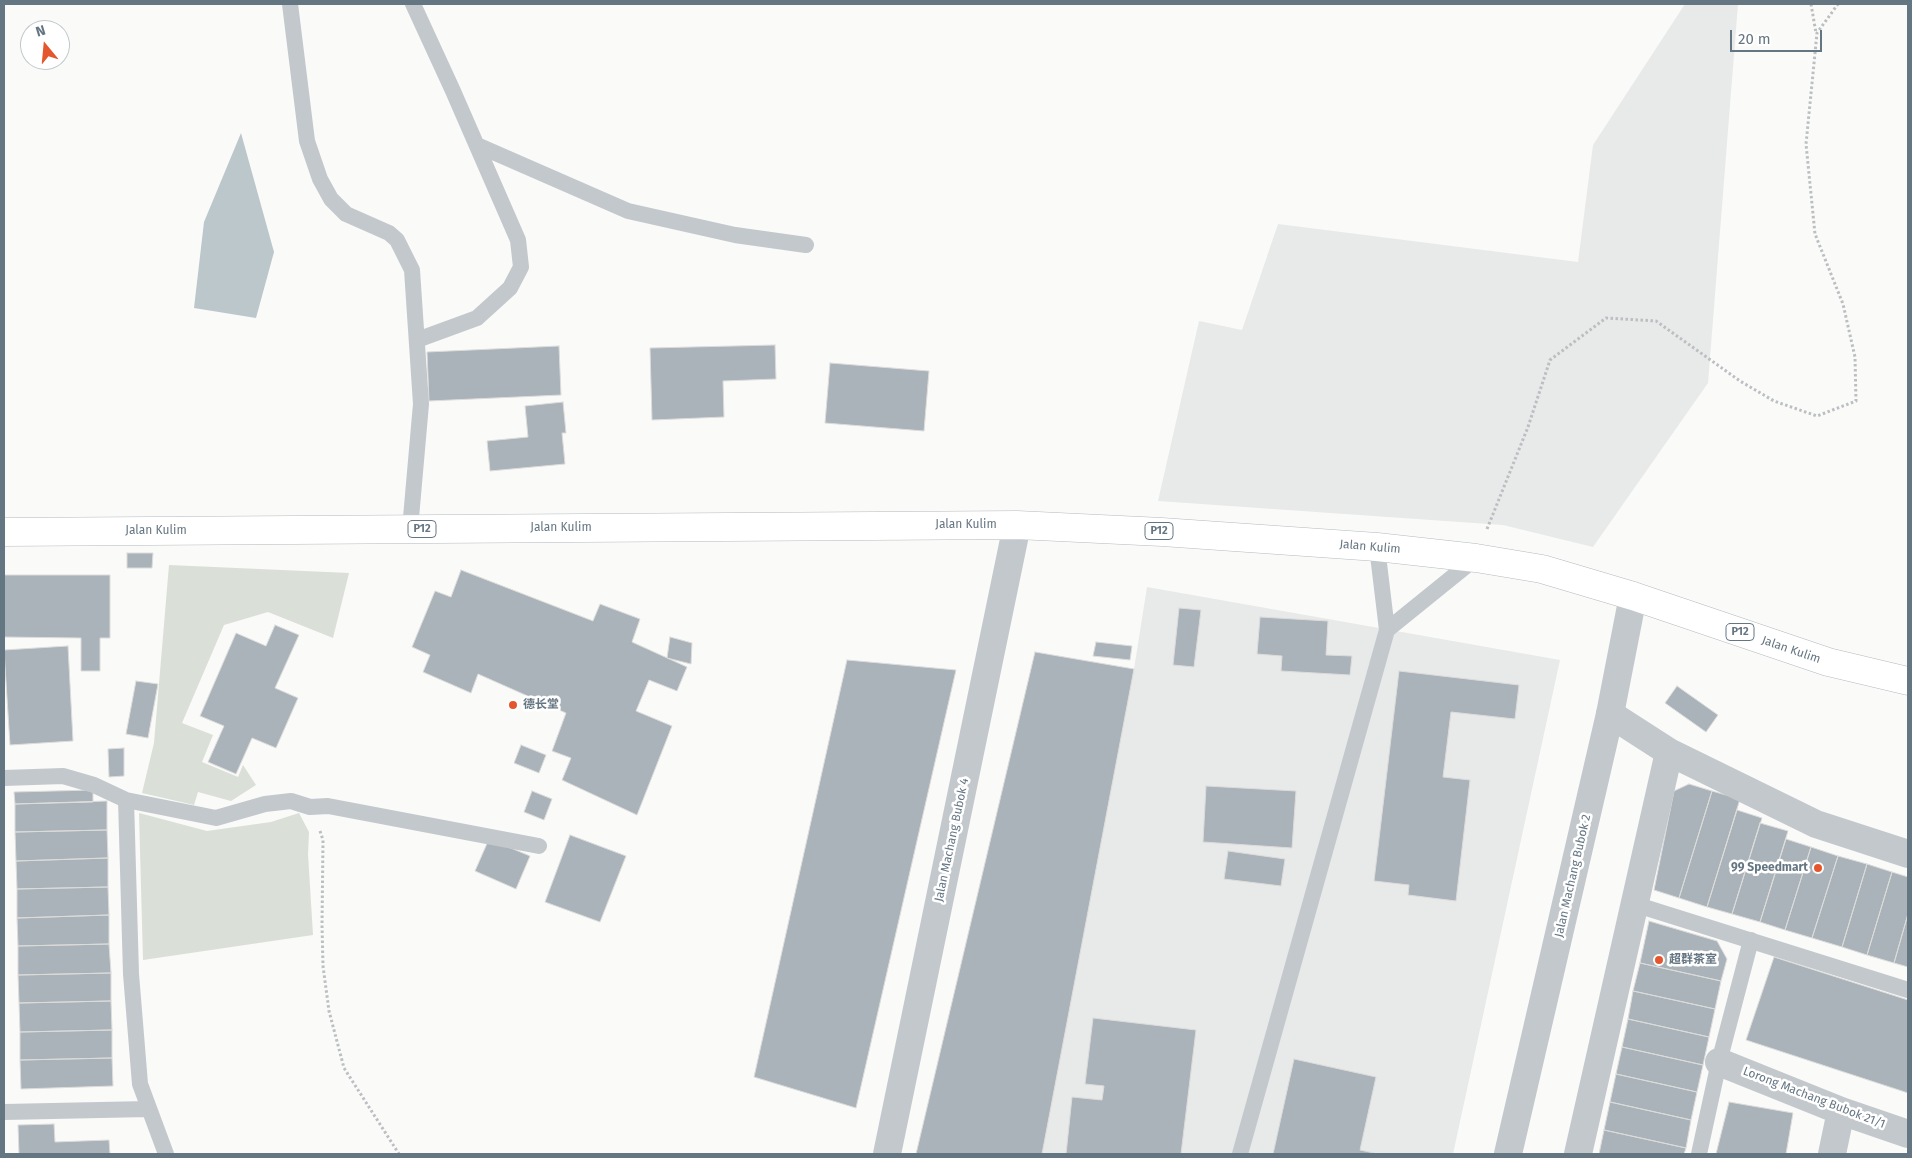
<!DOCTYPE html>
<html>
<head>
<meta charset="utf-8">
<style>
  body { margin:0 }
  #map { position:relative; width:1912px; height:1158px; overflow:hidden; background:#fafaf8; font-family:"Fira Sans",sans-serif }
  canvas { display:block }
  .frame { position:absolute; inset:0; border:5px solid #657683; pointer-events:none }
  .north { position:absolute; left:20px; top:20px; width:50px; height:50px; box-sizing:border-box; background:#fff; border:1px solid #c1c8cd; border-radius:50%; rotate:343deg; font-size:14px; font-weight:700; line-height:20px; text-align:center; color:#657683 }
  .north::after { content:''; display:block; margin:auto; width:18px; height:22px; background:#e4572e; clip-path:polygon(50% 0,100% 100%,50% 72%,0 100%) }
  .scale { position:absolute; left:1730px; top:30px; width:92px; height:22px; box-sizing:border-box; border:2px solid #657683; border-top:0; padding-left:6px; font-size:15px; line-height:18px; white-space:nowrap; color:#657683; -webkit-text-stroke:4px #fff; paint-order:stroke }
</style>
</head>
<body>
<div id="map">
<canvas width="1912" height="1158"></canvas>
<div class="frame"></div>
<div class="north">N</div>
<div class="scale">20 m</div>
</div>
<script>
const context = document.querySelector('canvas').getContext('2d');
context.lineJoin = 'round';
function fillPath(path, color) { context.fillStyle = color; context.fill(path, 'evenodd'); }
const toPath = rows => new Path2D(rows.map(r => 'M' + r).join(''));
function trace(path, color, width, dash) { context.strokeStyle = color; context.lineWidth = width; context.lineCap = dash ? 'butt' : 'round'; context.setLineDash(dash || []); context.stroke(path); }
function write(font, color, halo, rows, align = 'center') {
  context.font = font + ' "Fira Sans","Noto Sans SC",sans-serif'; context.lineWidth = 5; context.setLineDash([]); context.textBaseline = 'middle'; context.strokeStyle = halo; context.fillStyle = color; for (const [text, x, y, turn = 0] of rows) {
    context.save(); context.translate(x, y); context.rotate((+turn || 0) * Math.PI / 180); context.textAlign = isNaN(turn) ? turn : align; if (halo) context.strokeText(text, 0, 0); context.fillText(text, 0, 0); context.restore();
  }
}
const built = toPath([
  [1685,4,1738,4,1708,383,1593,547,1503,525,1158,501,1199,321,1242,330,1278,224,1578,262,1593,145],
  [1147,587,1560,660,1453,1154,1042,1154,1134,669]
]);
const green = toPath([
  [169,565,349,573,333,638,268,612,224,625,182,723,213,735,202,762,238,777,243,765,256,785,231,801,198,792,194,805,142,793,154,743],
  [139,813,207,831,271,822,299,813,309,832,308,854,313,935,143,960]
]);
const water = toPath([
  [241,133,274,252,256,318,194,308,204,222]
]);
const building = toPath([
  [775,345,776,379,723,381,724,417,652,420,650,348,775,345],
  [559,346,561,395,429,401,427,352,559,346],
  [830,363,929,371,924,431,825,423,830,363],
  [563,402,566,433,562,433,565,464,490,471,487,441,528,437,525,406,563,402],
  [127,553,153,553,152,568,127,568,127,553],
  [461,570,593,621,600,604,640,619,632,642,687,667,677,691,649,680,636,711,672,726,637,815,562,780,571,758,552,751,566,713,478,674,471,693,423,672,430,655,412,647,435,591,451,597,461,570],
  [4,575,110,575,110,638,100,638,100,671,81,671,81,638,4,637,4,575],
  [1179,608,1201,610,1194,667,1173,665,1179,608],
  [1260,617,1328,621,1326,655,1352,656,1350,675,1281,671,1282,656,1257,654,1260,617],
  [275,625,299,635,275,688,298,698,276,748,252,738,236,774,208,762,224,726,200,716,236,633,266,646,275,625],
  [670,637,692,643,691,664,667,658,670,637],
  [1096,642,1132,646,1130,660,1093,656,1096,642],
  [68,646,73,741,10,745,4,650,68,646],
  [1035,652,1134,669,1042,1154,916,1154,1035,652],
  [847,660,956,670,856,1108,754,1077,847,660],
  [1399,671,1519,685,1515,719,1451,712,1443,777,1470,780,1456,901,1408,895,1409,885,1374,881,1399,671],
  [136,681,158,684,148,738,126,734,136,681],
  [1677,686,1718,715,1706,732,1665,703,1677,686],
  [521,745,546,755,539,773,514,763,521,745],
  [124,748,124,776,109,777,108,749,124,748],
  [1689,784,1712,791,1679,898,1654,890,1674,791,1689,784],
  [1206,786,1296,791,1292,848,1203,842,1206,786],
  [93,790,93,802,15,804,14,792,93,790],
  [532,791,552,799,544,820,524,812,532,791],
  [1712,791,1740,799,1707,907,1679,898,1712,791],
  [107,801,107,830,15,832,15,804,107,801],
  [1737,810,1762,818,1732,914,1707,907,1737,810],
  [1760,823,1788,831,1760,922,1732,914,1760,823],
  [107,830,108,858,16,861,15,832,107,830],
  [570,835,626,856,600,922,545,902,570,835],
  [489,839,530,856,516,889,475,871,489,839],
  [1786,839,1811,847,1785,930,1760,922,1786,839],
  [1811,847,1838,856,1812,938,1785,930,1811,847],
  [1228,851,1285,859,1281,886,1224,879,1228,851],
  [1838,856,1867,864,1842,947,1812,938,1838,856],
  [108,858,108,887,17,889,16,861,108,858],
  [1867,864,1892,872,1867,955,1842,947,1867,864],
  [1892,872,1908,877,1908,914,1894,963,1867,955,1892,872],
  [108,887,109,915,17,918,17,889,108,887],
  [1908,914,1908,967,1894,963,1908,914],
  [109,915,109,944,18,946,17,918,109,915],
  [1649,921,1717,941,1727,959,1721,981,1640,963,1649,921],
  [109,944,111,973,18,975,18,946,109,944],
  [1774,957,1908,1000,1908,1093,1746,1040,1774,957],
  [1640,963,1721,981,1715,1009,1633,991,1640,963],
  [111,973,111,1001,19,1003,18,975,111,973],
  [1633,991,1715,1009,1709,1037,1628,1019,1633,991],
  [111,1001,112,1030,20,1032,19,1003,111,1001],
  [1093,1018,1196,1030,1181,1154,1066,1154,1072,1097,1102,1100,1104,1086,1085,1084,1093,1018],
  [1628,1019,1709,1037,1703,1065,1622,1047,1628,1019],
  [112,1030,112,1058,20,1060,20,1032,112,1030],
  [1622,1047,1703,1065,1697,1092,1616,1074,1622,1047],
  [112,1058,113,1086,21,1089,20,1060,112,1058],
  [1294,1059,1376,1077,1360,1150,1378,1154,1273,1154,1294,1059],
  [1616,1074,1697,1092,1691,1120,1610,1102,1616,1074],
  [1610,1102,1691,1120,1686,1148,1604,1130,1610,1102],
  [1729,1102,1793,1113,1786,1154,1716,1154,1729,1102],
  [54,1124,55,1142,109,1140,110,1154,19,1154,18,1125,54,1124],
  [1604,1130,1686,1148,1684,1154,1599,1154,1604,1130]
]);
const path = toPath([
  [1811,4,1816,33],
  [1487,529,1528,427,1550,360,1606,318,1656,321,1740,381,1774,401,1817,416,1856,401,1855,357,1843,304,1815,234,1806,144,1817,33,1838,4],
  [320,831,323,840,322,925,323,966,329,1011,344,1068,399,1154]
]);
const service = toPath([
  [290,4,307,141,320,179,331,199,346,214,389,233,397,240,412,270,421,404,410,529],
  [413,4,453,91,518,240,521,267,510,288,477,318,417,340],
  [477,145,628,211,735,235,806,245],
  [1387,630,1476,558],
  [4,778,63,776,94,785,126,800,216,818,265,804,291,801,310,807,328,806,539,846],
  [126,800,131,974,140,1084,166,1154],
  [1634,904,1908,990],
  [4,1112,148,1109],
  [1240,1154,1387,630,1377,547],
  [1699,1154,1719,1062,1751,940]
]);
const minor = toPath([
  [1610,714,1669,752,1816,824,1908,854],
  [1719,1062,1841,1111,1908,1134],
  [887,1154,1017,525],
  [1578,1154,1669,752],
  [1832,1154,1841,1111]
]);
const tertiary = toPath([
  [1508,1154,1610,714,1633,596]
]);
const primary = toPath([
  [4,532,1017,525,1162,532,1377,547,1476,558,1542,569,1633,596,1828,662,1908,681]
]);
const markers = [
  [513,705,5,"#e4572e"],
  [1818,868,5,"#e4572e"],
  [1659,960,5,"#e4572e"]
];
const shields = [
  [422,529,28],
  [1159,531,28],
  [1740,632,28]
];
const shieldNames = [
  ["P12",422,529],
  ["P12",1159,531],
  ["P12",1740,632]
];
const streetNames = [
  ["Jalan Kulim",966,525],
  ["Jalan Kulim",561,528],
  ["Jalan Kulim",156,531],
  ["Jalan Kulim",1370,547,5],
  ["Jalan Kulim",1791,650,19],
  ["Jalan Machang Bubok 4",952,840,-78],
  ["Jalan Machang Bubok 2",1573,876,-77],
  ["Lorong Machang Bubok 21/1",1814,1098,21]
];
const poiNames = [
  ["德长堂",523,705],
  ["99 Speedmart",1808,868,"right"],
  ["超群茶室",1669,960]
];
fillPath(built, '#e8e9e9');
fillPath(green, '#dadfd7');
fillPath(water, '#bbc7cb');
fillPath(building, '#aab3b9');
trace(building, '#dcdcda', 1);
trace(primary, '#b5babe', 29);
trace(path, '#bbbfc2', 3, [2.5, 2.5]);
trace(service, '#c3c8cc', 16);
trace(minor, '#c3c8cc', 28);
trace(tertiary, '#c3c8cc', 28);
trace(primary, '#fff', 28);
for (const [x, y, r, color] of markers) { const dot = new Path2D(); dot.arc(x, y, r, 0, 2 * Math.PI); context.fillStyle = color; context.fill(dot); trace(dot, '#fff', 2); }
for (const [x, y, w] of shields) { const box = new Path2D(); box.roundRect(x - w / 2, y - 8.5, w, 17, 4); context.fillStyle = '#fff'; context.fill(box); trace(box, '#657683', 1); }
write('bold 11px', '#657683', null, shieldNames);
write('12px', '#657683', '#fff', streetNames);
write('bold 12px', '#657683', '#fff', poiNames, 'left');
</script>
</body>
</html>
